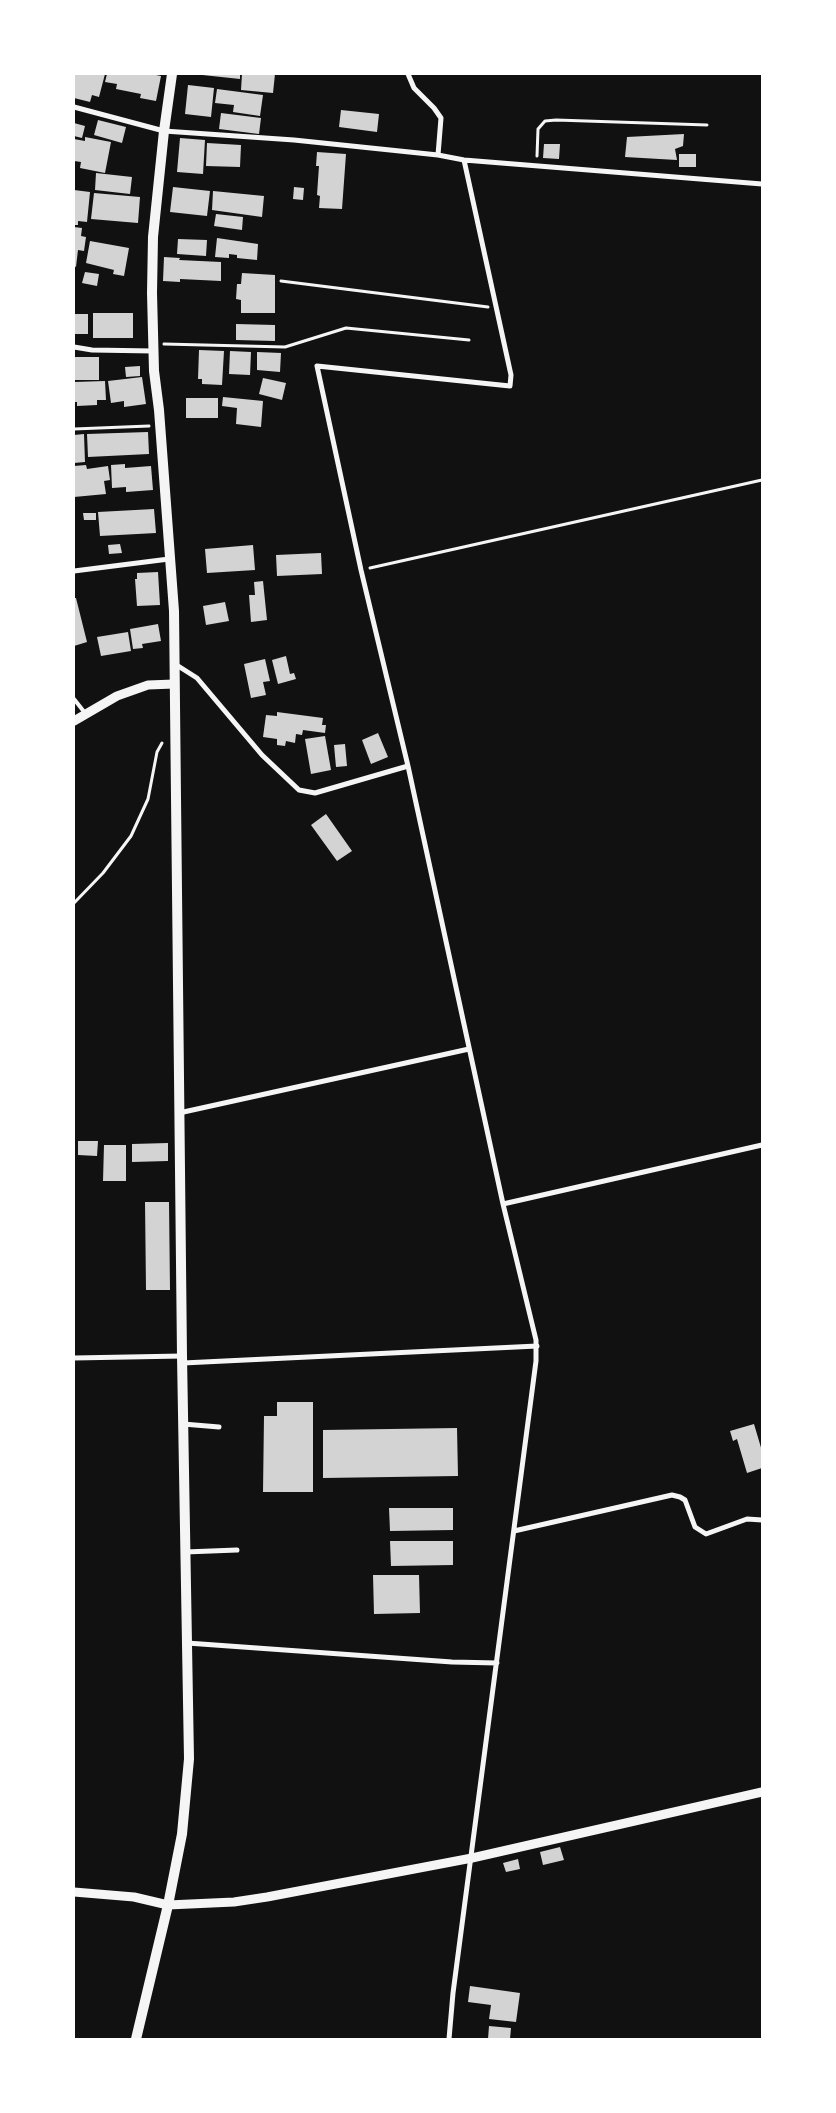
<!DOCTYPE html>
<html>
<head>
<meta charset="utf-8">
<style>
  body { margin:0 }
  #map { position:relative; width:836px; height:2113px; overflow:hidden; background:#111; font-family:Ubuntu,sans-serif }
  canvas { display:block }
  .frame { position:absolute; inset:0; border:75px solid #fff; pointer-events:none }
</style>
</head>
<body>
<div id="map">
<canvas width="836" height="2113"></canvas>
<div class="frame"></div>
</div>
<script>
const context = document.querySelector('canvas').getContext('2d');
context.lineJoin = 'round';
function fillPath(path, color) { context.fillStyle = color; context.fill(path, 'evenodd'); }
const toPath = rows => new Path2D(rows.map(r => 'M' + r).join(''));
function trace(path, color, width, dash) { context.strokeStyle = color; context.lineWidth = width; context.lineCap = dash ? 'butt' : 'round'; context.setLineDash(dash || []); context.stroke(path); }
const building = toPath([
  [74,74,105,74,99,97,92,95,90,102,74,98],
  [107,74,151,74,161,76,156,101,140,98,141,94,116,89,117,84,105,82],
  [193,74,240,74,240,79],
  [242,74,275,74,273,93,241,90],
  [188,85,214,88,211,117,185,114],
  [217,89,263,95,260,116,233,112,234,105,215,103],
  [341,110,379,114,377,132,339,127],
  [221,113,261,118,259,134,219,129],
  [98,120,126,127,122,143,94,135],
  [74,123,85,126,82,138,74,136],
  [684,134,683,146,675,149,677,160,625,157,627,137],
  [85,137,111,142,105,173,80,168,81,162,74,161,74,139,85,141],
  [180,138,205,140,203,174,177,172],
  [207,143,241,145,240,167,206,166],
  [544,144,560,144,559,159,543,158],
  [317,152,346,154,342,209,319,208,320,196,317,195,319,166,316,166],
  [679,154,696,154,696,167,679,167],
  [96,173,132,177,130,194,95,190],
  [173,187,210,191,207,216,170,212],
  [294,187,304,188,303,200,293,199],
  [74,190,90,192,87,222,78,221,78,225,74,225],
  [213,191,264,196,262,217,212,210],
  [94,193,140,197,138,223,91,219],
  [216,214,243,217,242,230,214,226],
  [74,227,82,228,81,236,86,237,84,251,78,250,76,267,74,266],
  [217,238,258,244,257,260,237,258,237,255,229,254,229,258,215,257],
  [178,239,207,240,206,256,177,254],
  [90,241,129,248,124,276,113,274,114,270,86,263],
  [164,257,180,258,179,260,221,262,221,281,180,279,180,282,163,281],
  [85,272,99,274,97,286,82,283],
  [242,273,275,275,275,313,241,313,241,300,236,299,237,284,241,284],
  [93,313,133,313,133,338,93,338],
  [74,314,88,314,88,334,74,334],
  [236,324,275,325,275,341,236,340],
  [199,350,224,351,222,385,202,384,202,379,198,379],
  [230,351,251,352,250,375,229,374],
  [257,352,281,353,280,372,257,370],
  [74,357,99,357,99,380,74,380],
  [140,366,140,376,126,377,125,367],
  [142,377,146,404,124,407,124,401,111,403,108,381],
  [263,378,286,383,282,400,259,394],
  [105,381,106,400,97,400,97,405,77,406,77,402,74,402,74,382],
  [223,397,263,401,261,427,236,424,237,408,222,406],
  [186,398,218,398,218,418,186,418],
  [148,432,149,454,88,457,87,434],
  [84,434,85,462,74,463,74,435],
  [125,464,125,468,151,466,153,490,126,492,126,487,112,488,111,465],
  [86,465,87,469,108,466,110,480,104,481,106,494,74,497,74,466],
  [154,509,156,533,100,536,98,512],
  [83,513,96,513,96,520,84,520],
  [120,544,122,553,109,554,108,545],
  [253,545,255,570,207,573,205,549],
  [321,553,322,574,277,576,276,555],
  [158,572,160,605,137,606,135,579,137,579,137,573],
  [263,581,267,620,251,622,249,595,255,595,254,582],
  [74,598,76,598,87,642,74,646],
  [225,602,229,621,206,625,203,606],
  [158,624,161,641,142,644,143,648,133,649,130,629],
  [128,632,131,651,101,656,97,637],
  [286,656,290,674,294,673,296,679,278,684,272,660],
  [265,659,270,681,263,682,266,695,251,698,244,664],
  [277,712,323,718,322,725,326,725,325,733,303,730,302,735,296,734,295,743,286,741,285,746,277,745,277,739,263,737,266,715,277,716],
  [378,733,388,757,371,764,362,740],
  [325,736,331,770,311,774,305,739],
  [345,744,347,766,336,767,334,745],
  [326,814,352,851,337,861,311,825],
  [78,1141,98,1141,97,1156,78,1155],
  [168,1143,168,1161,132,1162,132,1144],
  [104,1145,126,1145,126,1181,103,1181],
  [145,1202,169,1202,170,1290,146,1290],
  [277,1402,313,1402,313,1492,263,1492,264,1416,277,1416],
  [754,1424,762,1451,762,1468,747,1473,737,1439,733,1441,730,1431],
  [457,1428,458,1476,323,1478,323,1430],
  [389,1508,453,1508,453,1530,390,1531],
  [390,1541,453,1541,453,1565,391,1566],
  [373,1575,419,1575,420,1613,374,1614],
  [560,1847,564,1860,543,1865,540,1852],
  [518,1859,520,1869,506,1872,503,1863],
  [470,1986,520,1993,516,2022,489,2019,491,2005,468,2002],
  [489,2026,511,2028,510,2039,488,2039]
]);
const path = toPath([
  [537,156,538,129,545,121,556,120,707,125],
  [281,281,488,307],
  [164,344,285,347,346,328,469,340],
  [74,429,149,426],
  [370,568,762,480],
  [74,903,103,873,131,836,148,799,157,752,162,743]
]);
const service = toPath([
  [74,699,85,713]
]);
const minor = toPath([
  [408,74,414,88,434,108,441,118,438,155],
  [74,107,164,131,294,140,438,155,464,160,762,184],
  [74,347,92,350,153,351],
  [74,571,169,559],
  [175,664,197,678,262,755,299,790,315,793,408,766],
  [179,1113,469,1049],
  [503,1204,762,1145],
  [74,1358,182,1356],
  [183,1363,537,1346],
  [183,1424,219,1427],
  [514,1531,672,1495,680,1497,685,1500,695,1527,706,1534,747,1519,762,1520],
  [185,1552,237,1550],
  [187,1643,452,1662,497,1663],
  [449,2039,453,1993,536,1361,536,1340,503,1204,408,766,361,570,317,366,510,386,511,375,464,160]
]);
const tertiary = toPath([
  [74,721,117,696,148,685,174,684],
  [74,1892,134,1897,168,1905,234,1902,267,1897,472,1858,762,1792]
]);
const secondary = toPath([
  [136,2039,168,1905,182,1834,189,1759,182,1356,174,611,159,410,154,371,152,293,153,237,164,131,172,74]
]);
fillPath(building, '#d3d3d3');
trace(path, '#f5f5f5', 3);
trace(service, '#f5f5f5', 4);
trace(minor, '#f5f5f5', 5);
trace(tertiary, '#f5f5f5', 9);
trace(secondary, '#f5f5f5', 10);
</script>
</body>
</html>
